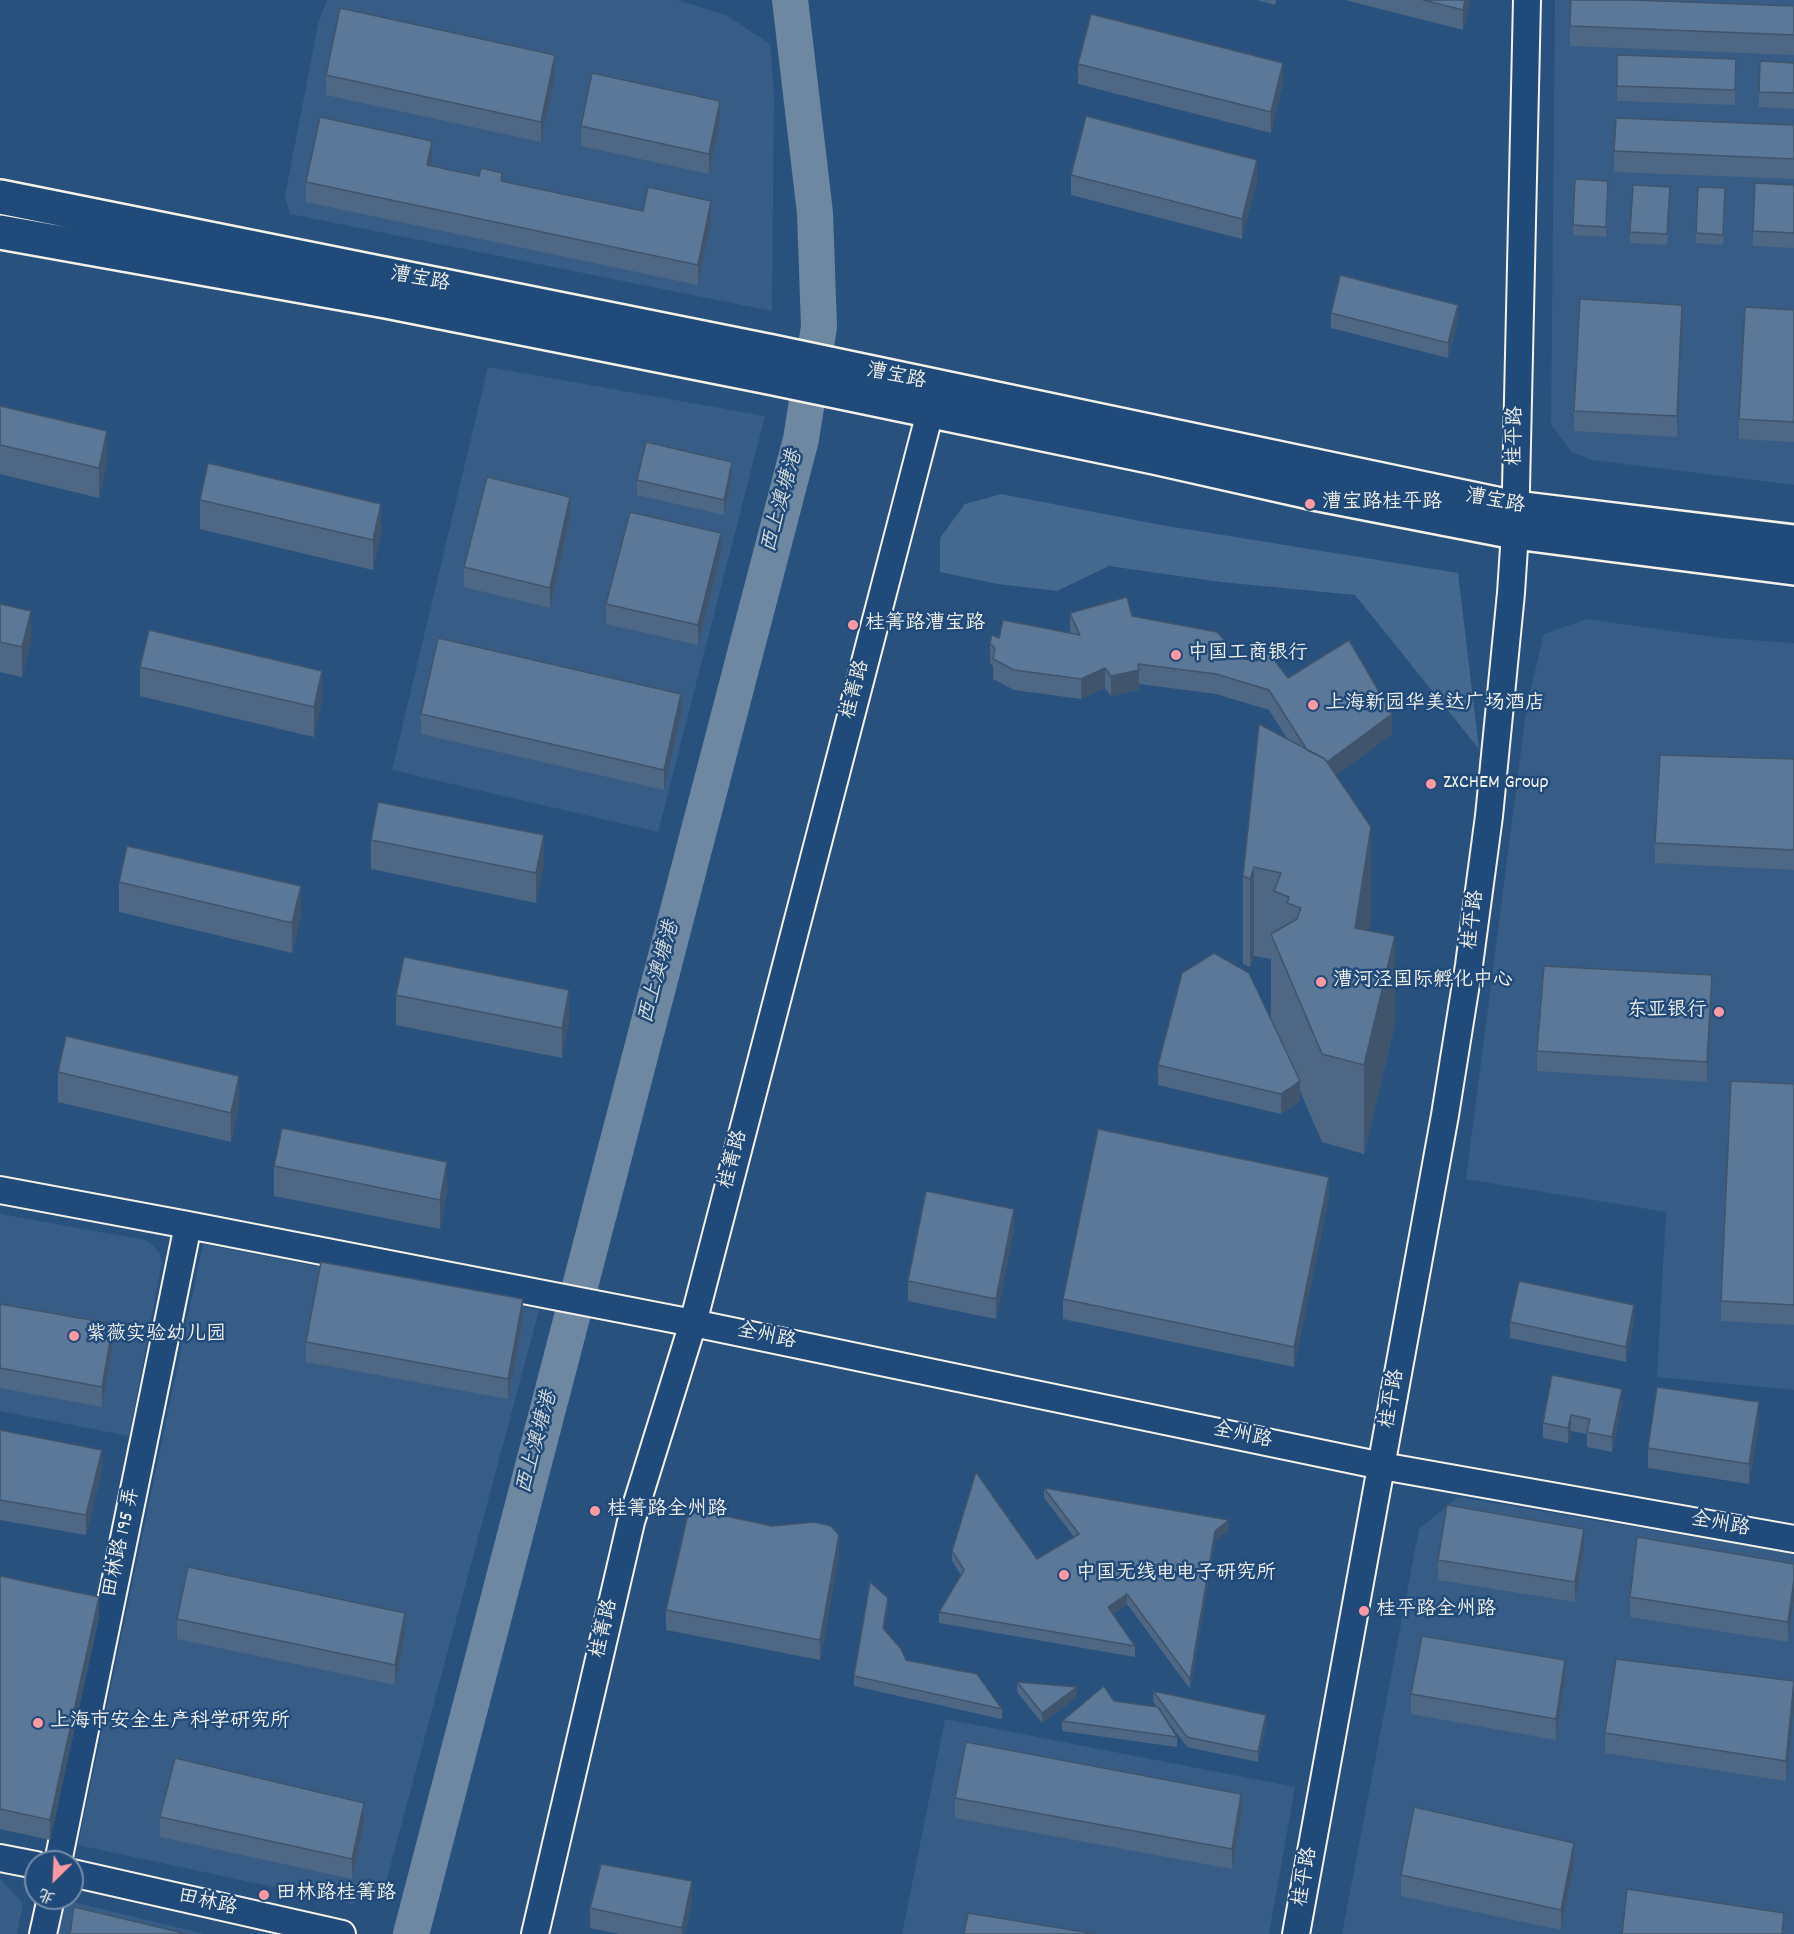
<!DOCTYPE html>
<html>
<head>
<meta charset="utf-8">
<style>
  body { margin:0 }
  #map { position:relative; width:1794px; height:1934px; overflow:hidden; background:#28517e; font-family:Dekko,"LXGW WenKai TC",sans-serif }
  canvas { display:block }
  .north { position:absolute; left:24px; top:1850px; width:60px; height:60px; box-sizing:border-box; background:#1f4a7a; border:2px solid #748da6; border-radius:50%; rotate:204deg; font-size:16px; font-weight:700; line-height:24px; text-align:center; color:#f4f1e8 }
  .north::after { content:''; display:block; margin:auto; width:21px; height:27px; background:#ff9aa2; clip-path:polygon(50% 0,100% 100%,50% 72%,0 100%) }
</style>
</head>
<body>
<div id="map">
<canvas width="1794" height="1934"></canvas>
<div class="north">北</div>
</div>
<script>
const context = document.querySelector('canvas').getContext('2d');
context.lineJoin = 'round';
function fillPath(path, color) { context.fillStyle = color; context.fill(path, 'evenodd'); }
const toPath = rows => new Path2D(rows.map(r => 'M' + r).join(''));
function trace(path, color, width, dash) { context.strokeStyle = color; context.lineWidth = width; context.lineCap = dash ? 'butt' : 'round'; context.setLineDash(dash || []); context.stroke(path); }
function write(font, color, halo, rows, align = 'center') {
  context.font = font + ' Dekko,"LXGW WenKai TC",sans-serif'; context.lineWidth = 5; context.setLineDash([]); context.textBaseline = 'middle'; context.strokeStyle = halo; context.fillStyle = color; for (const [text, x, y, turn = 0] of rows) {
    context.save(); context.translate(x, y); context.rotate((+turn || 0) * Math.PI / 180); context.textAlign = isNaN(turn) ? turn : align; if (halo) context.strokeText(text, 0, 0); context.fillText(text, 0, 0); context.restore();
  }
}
const built = toPath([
  [327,0,677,0,726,15,770,44,774,94,772,311,290,214,285,196,318,24],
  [1555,0,1794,0,1794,485,1592,460,1572,452,1551,425],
  [488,367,765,416,658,832,392,770],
  [1587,619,1721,638,1794,643,1794,1390,1657,1377,1666,1212,1466,1179,1527,704,1544,634],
  [0,1214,145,1240,153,1245,160,1253,162,1262,129,1436,0,1411],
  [203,1244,539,1310,385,1886,352,1904,78,1845],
  [1458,1497,1794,1554,1794,1934,1342,1934,1419,1529],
  [945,1719,1295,1787,1269,1934,902,1934],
  [0,1879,23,1903,17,1934,0,1934],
  [64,1900,205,1934,57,1934]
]);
const green = toPath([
  [1001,494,1161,525,1458,573,1479,749,1355,595,1221,582,1109,566,1057,591,998,584,940,572,940,538,965,504]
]);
const river = toPath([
  [411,1934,801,439,819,327,815,213,790,0]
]);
const minor = toPath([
  [0,1190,188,1225,693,1323,1382,1466,1794,1539],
  [0,1858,36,1865],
  [58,1862,188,1225],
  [72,1873,342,1934],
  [43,1934,51,1898],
  [535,1934,631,1522,693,1323,935,393],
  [1296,1934,1445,1115,1469,965,1489,816,1511,593,1515,532,1527,0]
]);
const major = toPath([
  [0,197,772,352,1515,508,1794,542],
  [0,232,386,301,769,377,1154,457,1314,493,1515,532,1794,568]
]);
const wall = toPath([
  [1257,0,1276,0,1275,5],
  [1345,0,1470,0,1463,30],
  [1794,6,1794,55,1570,46,1570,26],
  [1617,55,1736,59,1735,105,1617,101],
  [1794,63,1794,109,1759,107,1759,92],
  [1078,64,1283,83,1271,133,1078,84],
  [326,75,555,75,541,142,326,95],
  [720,121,709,174,581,146,581,126],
  [1794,125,1794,179,1614,172,1614,151],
  [432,161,431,166,643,211,711,221,698,285,306,202,306,182],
  [1071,175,1257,180,1242,239,1071,195],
  [1794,185,1794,248,1753,246,1753,231],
  [1608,191,1606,237,1573,235,1573,225],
  [1670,197,1667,245,1630,243,1630,232],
  [1725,199,1723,245,1696,243,1696,233],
  [1794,310,1794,442,1739,439,1739,419],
  [1331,313,1458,320,1448,358,1331,328],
  [1682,325,1677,437,1574,431,1574,411],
  [0,406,107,461,99,498,0,474],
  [732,477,724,515,637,495,637,480],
  [200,500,381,533,373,570,200,529],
  [570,517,550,608,464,587,464,567],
  [721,553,698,645,606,624,606,604],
  [0,604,31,640,22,677,0,672],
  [1070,613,1132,616,1229,657,1288,678,1392,734,1336,775,1371,916,1368,931,1395,1024,1364,1154,1322,1142,1300,1091,1300,1101,1281,1114,1158,1085,1158,1065,1271,1019,1271,959,1254,956,1250,967,1243,964,1243,876,1288,740,1269,710,1216,694,1139,684,1139,690,1111,696,1105,688,1081,699,1014,690,993,679,993,666,990,663,990,643,999,638,1070,633],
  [140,667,322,700,314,737,140,696],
  [421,714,681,714,664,790,421,734],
  [1794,759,1794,870,1655,863,1655,843],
  [371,840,544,864,536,903,371,869],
  [119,882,301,916,292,953,119,912],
  [396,995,569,1020,562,1058,396,1025],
  [1712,995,1707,1082,1537,1071,1537,1051],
  [58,1072,239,1106,231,1142,58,1102],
  [1794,1084,1794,1325,1721,1321,1721,1301],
  [274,1166,447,1191,440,1229,274,1196],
  [1329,1197,1294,1367,1063,1319,1063,1299],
  [1014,1229,996,1319,908,1301,908,1281],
  [0,1304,113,1344,102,1407,0,1388],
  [523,1319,508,1399,306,1362,306,1342],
  [1634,1320,1626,1362,1510,1338,1510,1322],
  [1552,1375,1622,1404,1612,1452,1587,1447,1587,1434,1571,1431,1568,1443,1543,1438,1543,1423],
  [1759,1422,1749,1484,1648,1468,1648,1448],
  [0,1430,102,1470,86,1535,0,1520],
  [1044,1488,1229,1530,1215,1541,1190,1689,1127,1604,1113,1614,1135,1646,1135,1657,939,1623,939,1612,961,1575,952,1561,952,1551,1037,1559,1074,1537,1044,1498],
  [1584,1549,1575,1602,1438,1580,1438,1560],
  [839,1555,820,1660,666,1630,666,1610],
  [1794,1564,1794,1600,1788,1642,1630,1617,1630,1597],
  [0,1576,99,1617,50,1840,0,1829],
  [888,1608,884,1630,906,1660,1002,1709,1002,1719,854,1686,854,1676],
  [177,1619,405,1633,395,1685,177,1639],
  [1565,1680,1556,1740,1411,1714,1411,1694],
  [1794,1681,1786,1781,1605,1753,1605,1733],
  [1017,1682,1077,1697,1042,1723,1017,1692],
  [1153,1691,1266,1725,1258,1762,1187,1747,1161,1712,1177,1737,1177,1747,1062,1731,1062,1721,1114,1701,1157,1707,1153,1701],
  [955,1798,1241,1814,1232,1869,955,1818],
  [160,1817,364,1823,352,1879,160,1837],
  [1574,1863,1561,1930,1401,1896,1401,1875],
  [692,1901,685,1934,619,1934,590,1928,590,1908]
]);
const shadedWall = toPath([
  [1465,0,1470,0,1463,30,1463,10],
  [555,55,555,75,541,142,541,122],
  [1283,63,1283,83,1271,133,1271,112],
  [720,101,720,121,709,174,709,154],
  [432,141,432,161,427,185,427,165],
  [1257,160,1257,180,1242,239,1242,219],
  [711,201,711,221,698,285,698,265],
  [1458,305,1458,320,1448,358,1448,343],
  [1682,305,1682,325,1677,437,1677,416],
  [107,431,107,461,99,498,99,468],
  [732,462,732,477,724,515,724,500],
  [570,497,570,517,550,608,550,588],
  [381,504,381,533,373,570,373,540],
  [721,533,721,553,698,645,698,625],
  [31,611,31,640,22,677,22,647],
  [1229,645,1229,665,1226,656],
  [1105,668,1105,688,1081,699,1081,679],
  [1139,670,1139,690,1111,696,1111,676],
  [322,671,322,700,314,737,314,707],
  [681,694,681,714,664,790,664,770],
  [1392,714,1392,734,1319,788,1319,767],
  [1371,827,1371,916,1355,1016,1355,928],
  [544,835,544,864,536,903,536,873],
  [1254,867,1254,956,1250,967,1250,879],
  [301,886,301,916,292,953,292,923],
  [1395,936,1395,1024,1364,1154,1364,1065],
  [1712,975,1712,995,1707,1082,1707,1062],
  [569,990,569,1020,562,1058,562,1028],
  [239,1076,239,1106,231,1142,231,1113],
  [1300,1081,1300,1101,1281,1114,1281,1094],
  [447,1162,447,1191,440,1229,440,1200],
  [1329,1177,1329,1197,1294,1367,1294,1347],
  [1014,1209,1014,1229,996,1319,996,1299],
  [523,1299,523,1319,508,1399,508,1379],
  [1634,1305,1634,1320,1626,1362,1626,1347],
  [113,1324,113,1344,102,1407,102,1387],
  [1622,1389,1622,1404,1612,1452,1612,1437],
  [1759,1402,1759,1422,1749,1484,1749,1464],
  [1571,1415,1571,1431,1568,1443,1568,1428],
  [102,1450,102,1470,86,1535,86,1515],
  [1229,1520,1229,1530,1215,1541,1190,1689,1190,1679,1215,1531],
  [1584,1529,1584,1549,1575,1602,1575,1582],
  [839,1535,839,1555,820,1660,820,1640],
  [1794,1580,1794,1600,1788,1642,1788,1622],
  [1127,1594,1127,1604,1108,1617,1108,1607],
  [99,1597,99,1617,50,1840,50,1820],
  [888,1598,888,1608,883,1638,883,1628],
  [405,1613,405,1633,395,1685,395,1665],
  [1565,1660,1565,1680,1556,1740,1556,1719],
  [1077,1687,1077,1697,1042,1723,1042,1713],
  [1794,1687,1794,1707,1786,1781,1786,1761],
  [1266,1715,1266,1725,1258,1762,1258,1752],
  [1241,1794,1241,1814,1232,1869,1232,1849],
  [364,1803,364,1823,352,1879,352,1859],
  [1574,1843,1574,1863,1561,1930,1561,1910],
  [692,1881,692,1901,685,1934,682,1934,682,1928],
  [1784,1913,1784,1934,1782,1934]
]);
const building = toPath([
  [1423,0,1465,0,1463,10,1423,0],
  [1571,0,1632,0,1794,6,1794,35,1570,26,1571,0],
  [340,8,555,55,541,122,326,75,340,8],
  [1091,14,1283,63,1271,112,1078,64,1091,14],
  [1617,55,1736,59,1735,90,1617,86,1617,55],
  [1760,61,1794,63,1794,93,1759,92,1760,61],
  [592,73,720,101,709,154,581,126,592,73],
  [1086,116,1257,160,1242,219,1071,175,1086,116],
  [320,117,432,141,427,165,479,176,481,168,502,173,501,181,643,211,648,187,711,201,698,265,306,182,320,117],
  [1616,118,1794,125,1794,159,1614,151,1616,118],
  [1575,179,1608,181,1606,227,1573,225,1575,179],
  [1755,183,1794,185,1794,233,1753,231,1755,183],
  [1633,185,1670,187,1667,234,1630,232,1633,185],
  [1698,187,1725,188,1723,235,1696,233,1698,187],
  [1340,275,1458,305,1448,343,1331,313,1340,275],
  [1580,299,1682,305,1677,416,1574,411,1580,299],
  [1745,307,1794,310,1794,422,1739,419,1745,307],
  [0,406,107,431,99,468,0,445,0,406],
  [646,442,732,462,724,500,637,480,646,442],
  [208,463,381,504,373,540,200,500,208,463],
  [487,477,570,497,550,588,464,567,487,477],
  [630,512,721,533,698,625,606,604,630,512],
  [1127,597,1132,616,1217,632,1229,645,1226,656,1257,661,1269,653,1288,678,1349,640,1392,714,1327,762,1325,759,1307,750,1269,690,1216,674,1138,664,1139,670,1111,676,1105,668,1081,679,1014,670,993,659,995,649,990,643,992,635,999,638,1003,620,1080,635,1070,613,1127,597],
  [0,604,31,611,22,647,0,642,0,604],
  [149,630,322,671,314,707,140,667,149,630],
  [438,638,681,694,664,770,421,714,438,638],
  [1259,724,1325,759,1371,827,1355,928,1395,936,1364,1065,1322,1054,1271,934,1297,919,1301,908,1287,903,1289,897,1274,891,1281,873,1254,867,1250,879,1243,876,1259,724],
  [1660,755,1794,759,1794,850,1655,843,1660,755],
  [378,802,544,835,536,873,371,840,378,802],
  [127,846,301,886,292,923,119,882,127,846],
  [1214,953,1249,973,1300,1081,1281,1094,1158,1065,1182,973,1214,953],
  [404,957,569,990,562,1028,396,995,404,957],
  [1544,966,1712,975,1707,1062,1537,1051,1544,966],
  [66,1036,239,1076,231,1113,58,1072,66,1036],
  [1731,1081,1794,1084,1794,1305,1721,1301,1731,1081],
  [282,1128,447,1162,440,1200,274,1166,282,1128],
  [1098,1129,1329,1177,1294,1347,1063,1299,1098,1129],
  [926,1191,1014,1209,996,1299,908,1281,926,1191],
  [321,1262,523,1299,508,1379,306,1342,321,1262],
  [1519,1281,1634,1305,1626,1347,1510,1322,1519,1281],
  [0,1304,113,1324,102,1387,0,1368,0,1304],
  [1552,1375,1622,1389,1612,1437,1587,1432,1590,1419,1571,1415,1568,1428,1543,1423,1552,1375],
  [1657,1387,1759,1402,1749,1464,1648,1448,1657,1387],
  [0,1430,102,1450,86,1515,0,1500,0,1430],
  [976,1472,1037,1559,1079,1534,1044,1488,1229,1520,1215,1531,1190,1679,1127,1594,1108,1607,1135,1646,939,1612,964,1570,952,1551,976,1472],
  [1447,1505,1584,1529,1575,1582,1438,1560,1447,1505],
  [702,1511,772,1526,814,1522,831,1526,839,1535,820,1640,666,1610,688,1514,702,1511],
  [1637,1537,1794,1564,1794,1580,1788,1622,1630,1597,1637,1537],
  [188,1567,405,1613,395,1665,177,1619,188,1567],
  [0,1576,99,1597,50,1820,0,1809,0,1576],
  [870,1582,888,1598,883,1628,901,1649,906,1660,977,1674,1002,1709,854,1676,870,1582],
  [1422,1636,1565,1660,1556,1719,1411,1694,1422,1636],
  [1616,1659,1794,1681,1786,1761,1605,1733,1616,1659],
  [1017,1682,1077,1687,1042,1713,1017,1682],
  [1104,1686,1114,1701,1158,1707,1177,1737,1062,1721,1104,1686],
  [1153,1691,1266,1715,1258,1752,1187,1737,1153,1691],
  [966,1742,1241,1794,1232,1849,955,1798,966,1742],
  [175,1758,364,1803,352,1859,160,1817,175,1758],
  [1414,1807,1574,1843,1561,1910,1401,1875,1414,1807],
  [601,1864,692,1881,682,1928,590,1908,601,1864],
  [1627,1889,1784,1913,1782,1934,1622,1934,1627,1889],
  [74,1907,187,1934,70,1934,74,1907],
  [968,1913,1096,1934,964,1934,968,1913]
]);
const markers = [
  [1310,504,6,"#ff9aa2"],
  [853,625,6,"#ff9aa2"],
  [1176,655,6,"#ff9aa2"],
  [1313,705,6,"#ff9aa2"],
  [1431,784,6,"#ff9aa2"],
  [1321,982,6,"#ff9aa2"],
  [1719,1012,6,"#ff9aa2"],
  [74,1336,6,"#ff9aa2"],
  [595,1511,6,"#ff9aa2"],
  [1064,1575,6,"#ff9aa2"],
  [1364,1611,6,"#ff9aa2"],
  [38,1723,6,"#ff9aa2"],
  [264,1895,6,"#ff9aa2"]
];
const streetNames = [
  ["漕宝路",420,281,11],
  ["漕宝路",896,378,12],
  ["桂平路",1517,436,-89],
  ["漕宝路",1495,503,11],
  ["桂箐路",857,690,-75],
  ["桂平路",1475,920,-83],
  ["桂箐路",735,1160,-75],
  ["全州路",766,1338,12],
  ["桂平路",1394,1399,-80],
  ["全州路",1242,1437,12],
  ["全州路",1720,1526,10],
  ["田林路 195 弄",123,1543,-78],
  ["桂箐路",606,1629,-77],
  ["桂平路",1307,1877,-80],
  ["田林路",207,1904,13]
];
const poiNames = [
  ["漕宝路桂平路",1322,504],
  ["桂箐路漕宝路",865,625],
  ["中国工商银行",1188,655],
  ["上海新园华美达广场酒店",1325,705],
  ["ZXCHEM Group",1443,784],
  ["漕河泾国际孵化中心",1333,982],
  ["东亚银行",1707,1012,"right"],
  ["紫薇实验幼儿园",86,1336],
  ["桂箐路全州路",607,1511],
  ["中国无线电电子研究所",1076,1575],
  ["桂平路全州路",1376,1611],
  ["上海市安全生产科学研究所",50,1723],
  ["田林路桂箐路",276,1895]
];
const waterNames = [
  ["西上澳塘港",784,502,-75],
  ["西上澳塘港",661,973,-75],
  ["西上澳塘港",539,1443,-75]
];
fillPath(built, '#375d86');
fillPath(green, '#45688e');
trace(river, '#6e88a2', 36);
trace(minor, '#f4f1e8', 30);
trace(major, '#f4f1e8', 38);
trace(minor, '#1f4a7a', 26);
trace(major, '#1f4a7a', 33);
fillPath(wall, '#4e6784');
fillPath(shadedWall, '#40546b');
fillPath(building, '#5b7899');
trace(building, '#40546b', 1.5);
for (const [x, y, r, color] of markers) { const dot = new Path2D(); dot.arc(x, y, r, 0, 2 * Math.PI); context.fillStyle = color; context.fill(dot); trace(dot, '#1f4a7a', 2); }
write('20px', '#f4f1e8', '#1f4a7a', streetNames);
write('20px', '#f4f1e8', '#1f4a7a', poiNames, 'left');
write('italic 21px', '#d9dcda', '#1f4a7a', waterNames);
</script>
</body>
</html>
